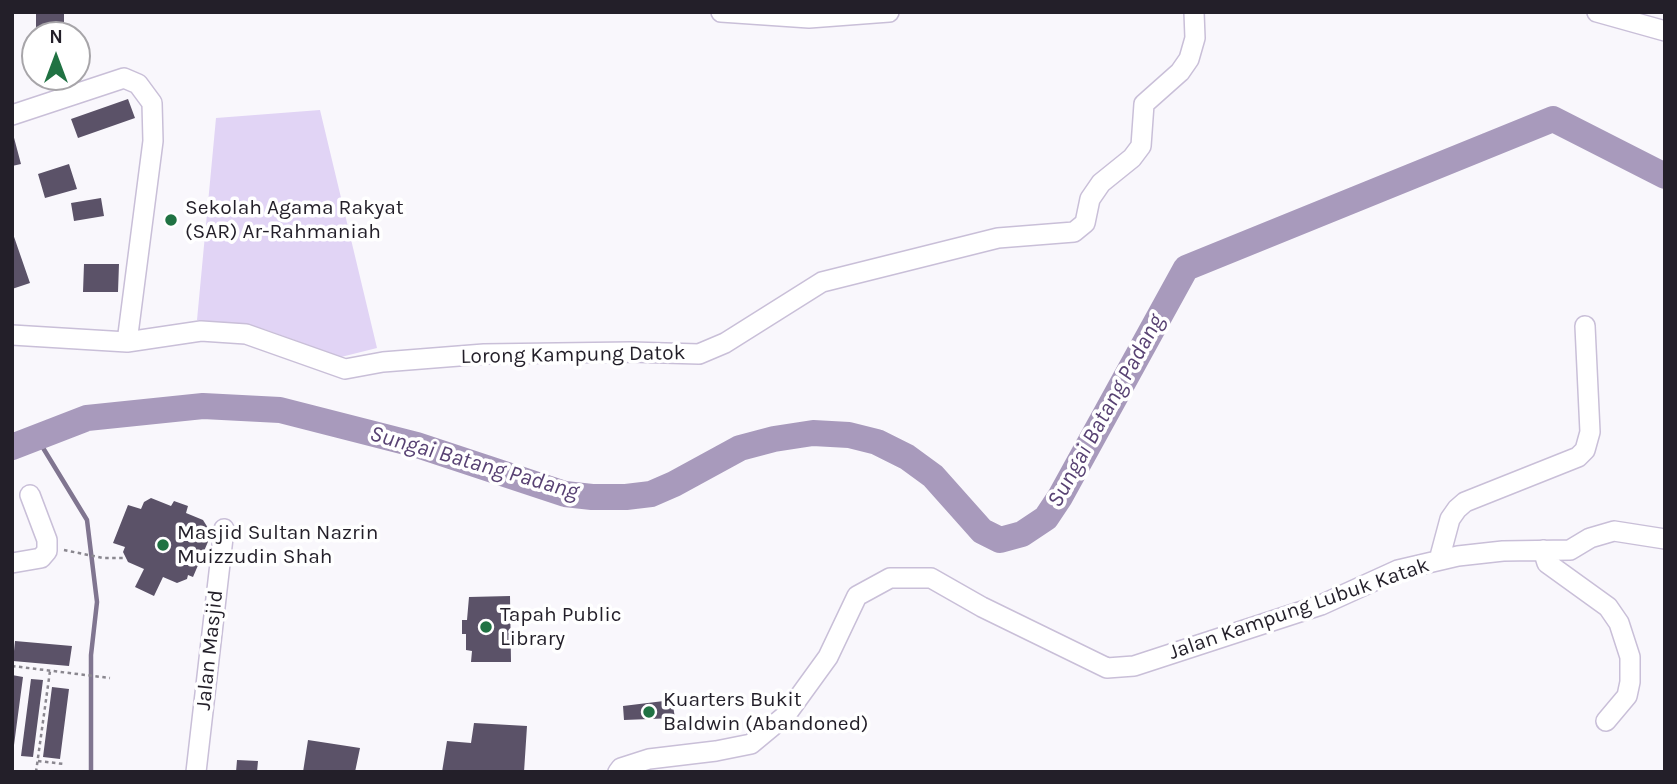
<!DOCTYPE html>
<html>
<head>
<meta charset="utf-8">
<style>
  body { margin:0 }
  #map { position:relative; width:1677px; height:784px; overflow:hidden; background:#f9f7fc; font-family:Karla,sans-serif }
  canvas { display:block }
  .frame { position:absolute; inset:0; border:14px solid #231f29; pointer-events:none }
  .north { position:absolute; left:21px; top:21px; width:70px; height:70px; box-sizing:border-box; background:#fff; border:2px solid #a7a5a9; border-radius:50%; rotate:0deg; font-size:19px; font-weight:700; line-height:28px; text-align:center; color:#231f29 }
  .north::after { content:''; display:block; margin:auto; width:24px; height:32px; background:#207243; clip-path:polygon(50% 0,100% 100%,50% 72%,0 100%) }
</style>
</head>
<body>
<div id="map">
<canvas width="1677" height="784"></canvas>
<div class="frame"></div>
<div class="north">N</div>
</div>
<script>
const context = document.querySelector('canvas').getContext('2d');
context.lineJoin = 'round';
function fillPath(path, color) { context.fillStyle = color; context.fill(path, 'evenodd'); }
const toPath = rows => new Path2D(rows.map(r => 'M' + r).join(''));
function trace(path, color, width, dash) { context.strokeStyle = color; context.lineWidth = width; context.lineCap = dash ? 'butt' : 'round'; context.setLineDash(dash || []); context.stroke(path); }
function write(font, color, halo, rows, align = 'center') {
  context.font = font + ' Karla,sans-serif'; context.lineWidth = 7; context.setLineDash([]); context.textBaseline = 'middle'; context.strokeStyle = halo; context.fillStyle = color; for (const [text, x, y, turn = 0] of rows) {
    context.save(); context.translate(x, y); context.rotate((+turn || 0) * Math.PI / 180); context.textAlign = isNaN(turn) ? turn : align; if (halo) context.strokeText(text, 0, 0); context.fillText(text, 0, 0); context.restore();
  }
}
const green = toPath([
  [320,110,377,348,341,357,264,329,197,320,216,118]
]);
const stream = toPath([
  [37,438,87,520,97,602,91,655,91,772]
]);
const river = toPath([
  [12,447,87,418,203,406,280,410,417,445,565,494,592,497,626,497,651,494,674,484,740,448,774,439,813,433,849,435,877,442,907,457,933,476,982,531,1000,540,1022,534,1046,518,1060,497,1186,268,1553,119,1665,176]
]);
const building = toPath([
  [36,12,64,12,64,35,36,35],
  [128,99,135,118,78,138,71,119],
  [13,134,21,164,12,166,12,135],
  [69,164,77,189,45,198,38,174],
  [101,198,104,216,74,221,71,203],
  [12,231,30,283,12,289],
  [84,264,119,264,118,292,83,292],
  [151,498,171,506,174,501,188,506,186,513,203,520,208,528,205,535,210,537,193,577,188,575,187,579,177,583,163,577,154,596,135,587,144,569,128,562,123,552,125,547,113,543,128,505,141,509,144,502],
  [510,596,511,662,471,662,472,651,466,650,466,634,462,634,462,620,467,620,469,597],
  [15,641,72,646,69,666,13,661],
  [12,675,23,677,14,745,12,745],
  [31,679,43,680,33,757,21,756],
  [52,687,69,689,60,759,43,757],
  [672,700,675,718,624,720,623,706],
  [474,723,527,726,524,772,442,772,447,741,471,743],
  [308,740,360,748,355,772,303,772],
  [237,760,258,761,257,772,236,772]
]);
const path = toPath([
  [64,550,103,558,126,558],
  [12,666,110,678],
  [38,761,64,764],
  [36,772,50,671]
]);
const minor = toPath([
  [721,12,809,18,889,12],
  [1597,12,1665,31],
  [12,115,124,78,138,84,152,103,153,141,127,342],
  [12,335,127,342,201,331,246,334,345,369,383,362,484,354,631,352,699,354,725,343,822,282,998,238,1074,232,1085,223,1090,199,1101,183,1132,158,1141,146,1144,104,1180,72,1189,59,1195,38,1194,12],
  [1543,550,1547,563,1608,607,1619,623,1630,657,1630,682,1627,696,1606,721],
  [1439,560,1450,519,1457,509,1465,502,1578,457,1585,450,1590,432,1585,326],
  [12,563,41,558,47,551,47,540,30,495],
  [196,772,224,529],
  [618,772,621,768,649,759,716,751,751,744,786,715,828,657,857,596,890,578,931,578,982,607,1107,668,1134,666,1321,605,1398,570,1458,556,1503,551,1570,550,1590,538,1614,531,1665,539]
]);
const markers = [
  [171,220,7,"#207243"],
  [163,545,7,"#207243"],
  [486,627,7,"#207243"],
  [649,712,7,"#207243"]
];
const poiNames = [
  ["Sekolah Agama Rakyat",185,208],
  ["(SAR) Ar-Rahmaniah",185,232],
  ["Masjid Sultan Nazrin",177,533],
  ["Muizzudin Shah",177,557],
  ["Tapah Public",500,615],
  ["Library",500,639],
  ["Kuarters Bukit",663,700],
  ["Baldwin (Abandoned)",663,724]
];
const streetNames = [
  ["Lorong Kampung Datok",573,355,-1],
  ["Jalan Kampung Lubuk Katak",1299,609,-19],
  ["Jalan Masjid",210,650,-84]
];
const waterNames = [
  ["Sungai Batang Padang",1106,411,-61],
  ["Sungai Batang Padang",474,463,16]
];
fillPath(green, '#e1d4f5');
trace(stream, '#807590', 4.5);
trace(river, '#a89abc', 26);
fillPath(building, '#5b5268');
trace(minor, '#c9bfd8', 22);
trace(path, '#8a878f', 2.5, [3.5, 3.5]);
trace(minor, '#fff', 19);
for (const [x, y, r, color] of markers) { const dot = new Path2D(); dot.arc(x, y, r, 0, 2 * Math.PI); context.fillStyle = color; context.fill(dot); trace(dot, '#fff', 2.5); }
write('21px', '#231f29', '#fff', poiNames, 'left');
write('21px', '#231f29', '#fff', streetNames);
write('italic 23px', '#584273', '#fff', waterNames);
</script>
</body>
</html>
